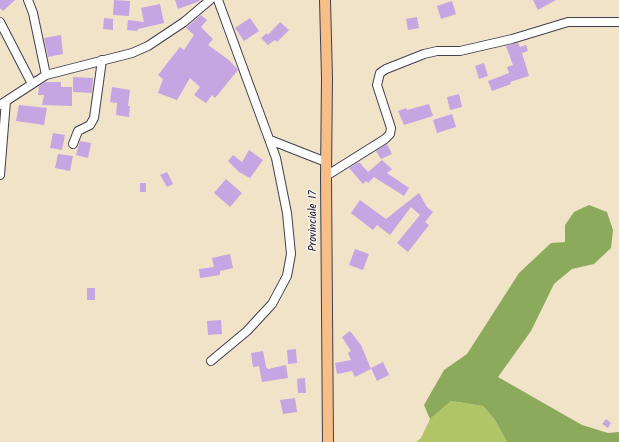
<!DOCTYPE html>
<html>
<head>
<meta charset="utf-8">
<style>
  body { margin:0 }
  canvas { display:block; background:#f1e3c8 }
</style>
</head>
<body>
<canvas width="619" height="442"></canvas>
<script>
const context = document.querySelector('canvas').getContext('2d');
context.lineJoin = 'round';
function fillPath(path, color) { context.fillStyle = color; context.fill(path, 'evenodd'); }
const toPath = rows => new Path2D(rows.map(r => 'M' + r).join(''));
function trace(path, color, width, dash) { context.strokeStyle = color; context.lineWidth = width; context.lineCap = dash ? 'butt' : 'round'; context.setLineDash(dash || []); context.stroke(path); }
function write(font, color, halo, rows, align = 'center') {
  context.font = font + ' Kalam,sans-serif'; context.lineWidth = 3; context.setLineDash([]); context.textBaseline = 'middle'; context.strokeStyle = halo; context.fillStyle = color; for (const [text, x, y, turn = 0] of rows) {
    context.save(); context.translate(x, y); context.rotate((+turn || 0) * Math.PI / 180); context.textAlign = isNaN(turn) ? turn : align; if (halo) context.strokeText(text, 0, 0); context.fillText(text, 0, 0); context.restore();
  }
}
const green = toPath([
  [451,401,483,406,495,420,507,442,416,442,421,438,430,419]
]);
const forest = toPath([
  [589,205,607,212,613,230,611,248,594,264,572,269,554,284,531,331,498,377,582,425,608,433,619,432,619,442,507,442,495,420,483,406,451,401,430,419,424,405,444,370,467,354,519,273,551,243,565,242,565,225,574,212]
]);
const building = toPath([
  [0,0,15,0,3,11,0,8],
  [114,0,130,1,129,16,113,15],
  [175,0,199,0,200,1,178,9],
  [533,0,556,0,538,10],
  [452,1,456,14,441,19,437,6],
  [160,4,164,23,138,29,137,31,127,30,128,20,144,22,141,8],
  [201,15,207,20,201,27,213,39,208,45,229,60,238,70,215,98,212,95,206,103,194,95,200,87,190,78,177,100,158,93,163,79,158,75,180,47,184,50,194,35,186,28],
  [417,17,419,28,408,30,406,19],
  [104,18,113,19,113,30,103,29],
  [250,18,259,31,244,41,235,28],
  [280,22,289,30,277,42,275,40,268,45,261,38,267,33,268,35],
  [61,35,63,54,48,57,44,38],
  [518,43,520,47,526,45,528,51,522,53,529,76,510,82,511,84,492,91,488,81,509,73,507,67,513,65,506,46],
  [484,63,488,76,479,79,475,66],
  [73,77,93,78,92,93,73,92],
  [46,82,61,82,61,87,72,87,72,106,42,105,44,95,38,95,39,86],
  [112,87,130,90,128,106,130,106,129,117,116,115,117,103,110,102],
  [459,94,462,107,450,110,447,97],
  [429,104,433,116,404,125,398,111,406,108,407,110],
  [19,105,47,108,44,125,16,121],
  [452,114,456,127,437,133,433,120],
  [53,133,65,135,62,150,50,148],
  [80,141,91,143,88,158,76,155],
  [387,144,392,154,381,159,376,151],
  [249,150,263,160,250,178,239,172,228,161,233,155,242,162],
  [58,154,73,156,70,171,55,168],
  [382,160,392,169,387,173,409,188,404,196,374,177,368,183,366,181,363,184,349,168,359,162,368,172],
  [167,172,173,184,167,187,160,175],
  [226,179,242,193,230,207,214,193],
  [140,183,146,183,146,192,140,192],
  [419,193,427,207,433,212,425,222,429,225,408,252,397,243,420,215,411,207,390,235,377,225,373,230,351,213,360,200,386,219],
  [355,249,369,254,363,270,349,265],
  [230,254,233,268,220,271,220,275,200,278,199,269,214,267,212,258],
  [87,288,95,288,95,300,87,300],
  [221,320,222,334,208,335,207,321],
  [350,331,361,345,371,369,355,377,352,371,337,374,335,363,351,360,348,353,351,351,342,337],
  [296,349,297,363,288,364,287,350],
  [263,351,266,367,268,369,286,365,288,378,262,382,259,366,253,367,251,353],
  [383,362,389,375,377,381,371,368],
  [305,378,306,393,298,393,297,379],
  [295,398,297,412,283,414,280,400],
  [606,419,611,423,608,428,602,424]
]);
const minor = toPath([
  [28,0,33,13,46,75],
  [0,22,32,84],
  [0,105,46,75,132,53,148,46,184,22,210,0],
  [270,140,326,162],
  [73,144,78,131,90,125,94,118,102,60],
  [0,175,6,101],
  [326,176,385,139,390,134,391,128,377,85,380,73,386,69,424,54,437,51,460,51,512,39,568,22,619,22],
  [211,361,247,331,272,304,287,276,291,254,287,213,276,158,218,0]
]);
const major = toPath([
  [325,0,327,78,326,176,328,442]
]);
const streetNames = [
  ["Provinciale 17",314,221,-90]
];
fillPath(green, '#b0c468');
fillPath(forest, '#8caa5c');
fillPath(building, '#c5a5e2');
trace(minor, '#413f50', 10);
trace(major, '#413f50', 12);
trace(minor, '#fff', 8);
trace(major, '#f7be88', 10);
write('11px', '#22223b', '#f7f3e8', streetNames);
</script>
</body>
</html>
